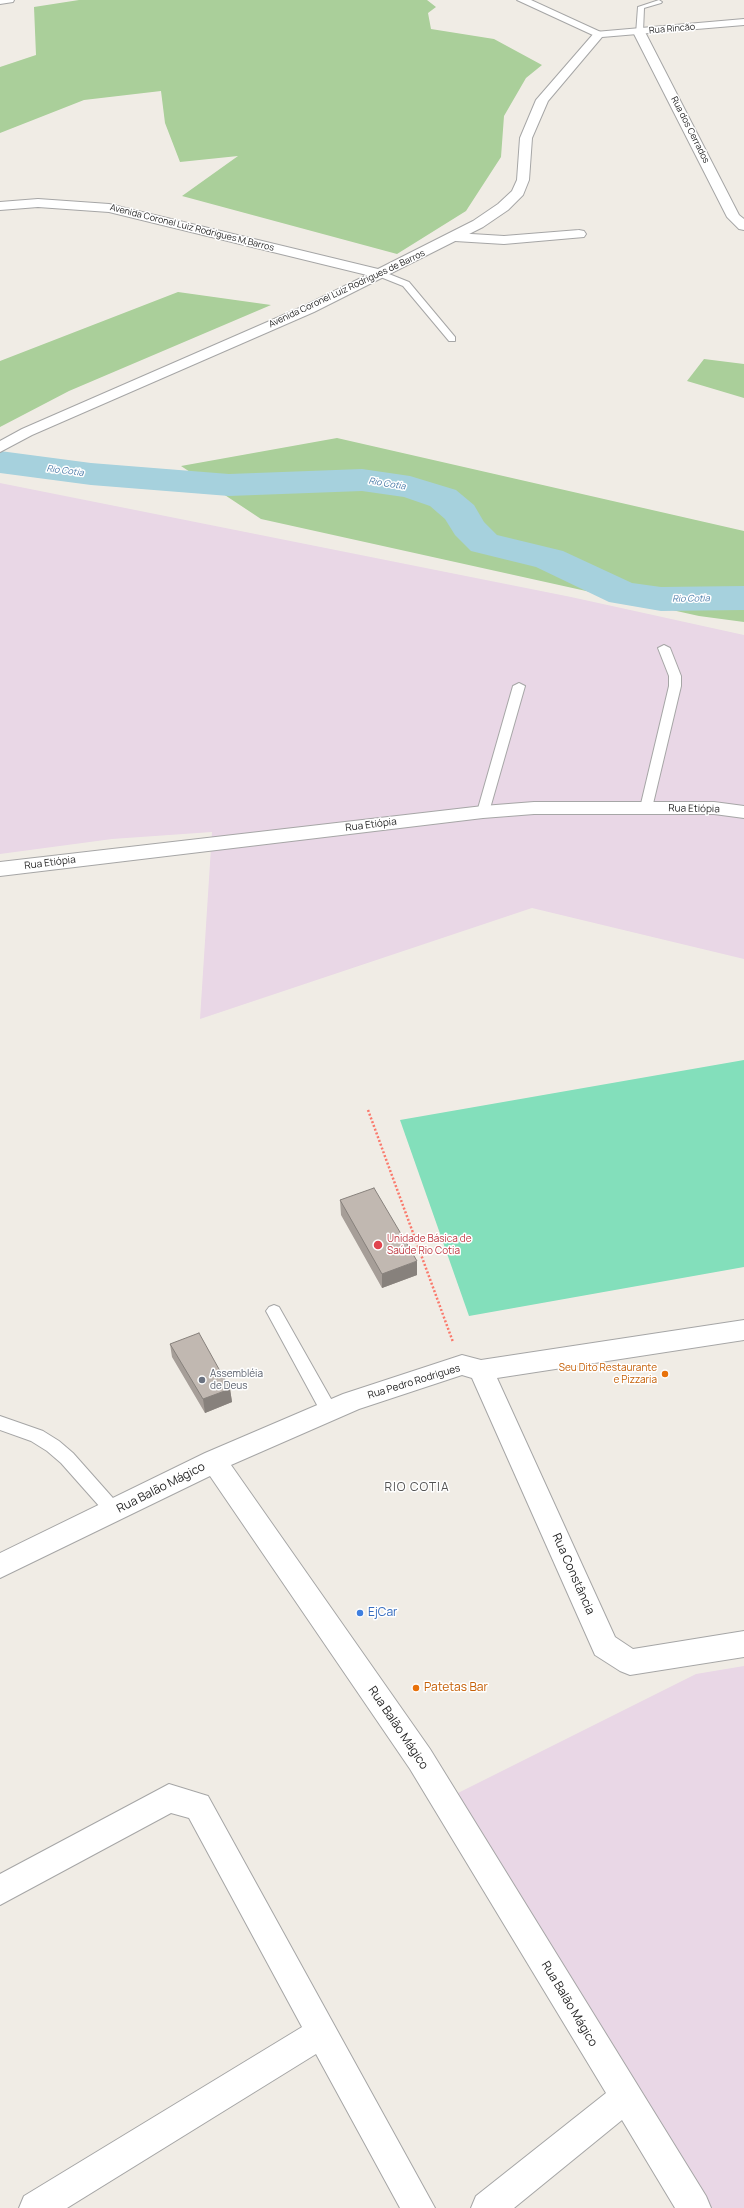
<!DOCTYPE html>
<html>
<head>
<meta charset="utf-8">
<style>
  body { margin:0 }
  canvas { display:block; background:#f0ece5 }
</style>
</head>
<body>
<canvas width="744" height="2208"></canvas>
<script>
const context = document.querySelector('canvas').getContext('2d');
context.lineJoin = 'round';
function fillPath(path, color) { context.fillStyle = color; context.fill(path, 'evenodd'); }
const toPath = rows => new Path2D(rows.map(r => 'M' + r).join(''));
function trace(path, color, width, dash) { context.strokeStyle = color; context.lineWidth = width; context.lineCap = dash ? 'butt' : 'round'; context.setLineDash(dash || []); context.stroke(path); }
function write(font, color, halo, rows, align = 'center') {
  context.font = font + ' Manrope,sans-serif'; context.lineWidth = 3; context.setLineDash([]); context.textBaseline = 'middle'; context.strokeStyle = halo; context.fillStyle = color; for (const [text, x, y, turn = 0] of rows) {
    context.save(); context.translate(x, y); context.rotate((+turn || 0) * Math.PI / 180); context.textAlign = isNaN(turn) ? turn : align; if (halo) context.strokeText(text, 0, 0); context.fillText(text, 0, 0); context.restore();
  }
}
const industrial = toPath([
  [0,483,571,597,744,635,744,959,532,908,200,1019,212,832,112,839,0,854],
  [744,1666,744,2208,711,2208,454,1795,696,1674]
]);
const forest = toPath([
  [79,0,427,0,436,7,428,13,431,29,494,39,542,65,526,78,504,116,501,157,466,211,397,254,182,196,238,156,180,162,165,123,161,91,84,100,0,133,0,67,36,55,34,7],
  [178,292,271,305,69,391,0,427,0,361],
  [704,359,744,364,744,398,687,381],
  [337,438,744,531,744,622,699,616,261,519,181,466]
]);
const pitch = toPath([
  [744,1060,744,1267,469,1316,400,1120]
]);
const river = toPath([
  [0,451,91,463,229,474,362,469,410,476,456,490,474,505,484,522,497,535,563,551,632,583,661,587,744,586,744,610,661,611,609,602,536,567,471,551,455,535,445,519,430,506,404,497,362,491,229,496,91,485,0,473,0,451]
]);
const path = toPath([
  [368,1110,453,1342]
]);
const service = toPath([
  [659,0,662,2,661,3,644,8,643,32,636,34,638,7,659,0],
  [378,272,384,272,409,282,455,337,455,341,449,341,403,286,378,276,378,272],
  [664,645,670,648,681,676,681,686,652,808,646,812,640,808,669,686,669,676,658,648,664,645],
  [519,683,525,686,489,812,483,816,479,815,477,812,513,686,519,683],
  [274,1305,279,1307,335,1406,337,1411,335,1416,329,1418,323,1416,266,1311,269,1307,274,1305],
  [0,1416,43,1431,59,1441,73,1453,120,1506,122,1511,120,1516,114,1518,108,1516,61,1463,47,1451,31,1441,0,1430,0,1416]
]);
const minor = toPath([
  [0,0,14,0,13,2,0,4,0,0],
  [517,0,531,0,605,34,599,37,595,36,517,0],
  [639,29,645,32,739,215,744,219,744,230,739,229,727,217,633,32,639,29],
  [579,230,584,231,586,234,584,237,504,244,455,241,448,237,455,233,504,236,579,230],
  [744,1320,744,1340,497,1378,615,1637,633,1649,744,1631,744,1657,630,1675,620,1671,595,1655,472,1378,462,1375,359,1409,231,1465,430,1749,706,2196,711,2208,675,2208,622,2120,514,2208,471,2208,476,2196,606,2093,410,1769,210,1476,0,1578,0,1553,205,1453,343,1394,462,1355,481,1360,744,1320],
  [169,1784,208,1796,435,2208,400,2208,316,2054,67,2208,19,2208,24,2196,302,2027,189,1818,171,1813,0,1905,0,1874,169,1784]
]);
const tertiary = toPath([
  [744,19,744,25,602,37,548,101,532,138,529,180,523,195,508,210,483,227,314,312,32,435,0,452,0,441,22,429,304,306,367,275,109,212,38,207,0,210,0,202,38,199,109,204,378,269,473,221,498,204,512,191,517,180,520,138,536,100,595,32,744,19],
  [534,802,714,802,744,806,744,818,714,814,534,814,483,818,0,876,0,862,483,806,534,802]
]);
const wall = toPath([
  [340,1200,417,1275,382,1288,341,1215],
  [170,1344,230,1389,232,1402,205,1413,172,1357]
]);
const shadedWall = toPath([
  [417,1261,417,1275,382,1288,382,1274],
  [230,1389,232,1402,205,1413,203,1399]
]);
const building = toPath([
  [374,1188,417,1261,382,1274,340,1200,374,1188],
  [199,1333,230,1389,203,1399,170,1344,199,1333]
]);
const markers = [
  [378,1245,5,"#e0444e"],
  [665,1374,4,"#e8710a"],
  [202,1380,4,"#6b7280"],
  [360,1613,4,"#3f7fe0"],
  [416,1688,4,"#e8710a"]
];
const farStreetnames = [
  ["Rua Rincão",672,29,-5],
  ["Rua dos Cerrados",690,130,63],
  ["Avenida Coronel Luiz Rodrigues M,Barros",192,228,14],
  ["Avenida Coronel Luiz Rodrigues de Barros",347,289,-25]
];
const farWaternames = [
  ["Rio Cotia",65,471,7],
  ["Rio Cotia",387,484,9],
  ["Rio Cotia",691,599,-1]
];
const streetNames = [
  ["Rua Etiópia",694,809,1],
  ["Rua Etiópia",371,825,-7],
  ["Rua Etiópia",50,863,-7],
  ["Rua Pedro Rodrigues",414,1382,-17]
];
const healthNames = [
  ["Unidade Básica de",387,1239],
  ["Saúde Rio Cotia",387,1251]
];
const foodNames = [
  ["Seu Dito Restaurante",657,1368],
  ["e Pizzaria",657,1380]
];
const worshipNames = [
  ["Assembléia",210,1374],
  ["de Deus",210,1386]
];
const nearStreetnames = [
  ["Rua Balão Mágico",161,1488,-27],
  ["Rua Constância",573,1574,66],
  ["Rua Balão Mágico",398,1728,56],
  ["Rua Balão Mágico",569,2004,59]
];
const quarterNames = [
  ["RIO COTIA",417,1488]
];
const nearShopnames = [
  ["EjCar",368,1613]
];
const nearFoodnames = [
  ["Patetas Bar",424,1688]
];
fillPath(industrial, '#e9d7e6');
fillPath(forest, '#aacf9a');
fillPath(pitch, '#83dfbb');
fillPath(river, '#a6d1dd');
trace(service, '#a6a6a6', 2);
trace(minor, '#a6a6a6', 2);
trace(tertiary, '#a6a6a6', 2);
trace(path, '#fa796c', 2.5, [2, 2]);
fillPath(service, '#fff');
fillPath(minor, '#fff');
fillPath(tertiary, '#fff');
fillPath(wall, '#a69e98');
fillPath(shadedWall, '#87817c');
fillPath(building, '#c1b8b1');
trace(building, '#87817c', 1);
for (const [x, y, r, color] of markers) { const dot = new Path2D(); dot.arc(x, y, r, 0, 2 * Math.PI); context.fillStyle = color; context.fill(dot); trace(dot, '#fff', 1.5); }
write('9px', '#1f1f1f', '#fff', farStreetnames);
write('italic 9px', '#4879a7', '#fff', farWaternames);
write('10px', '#1f1f1f', '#fff', streetNames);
write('10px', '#be3a42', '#fff', healthNames, 'left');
write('10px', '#c56008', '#fff', foodNames, 'right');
write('10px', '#5b616d', '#fff', worshipNames, 'left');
write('12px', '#1f1f1f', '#fff', nearStreetnames);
context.letterSpacing = '1px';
write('12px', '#525252', '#fff', quarterNames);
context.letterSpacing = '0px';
write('12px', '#366cbe', '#fff', nearShopnames, 'left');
write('12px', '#c56008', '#fff', nearFoodnames, 'left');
</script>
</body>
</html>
